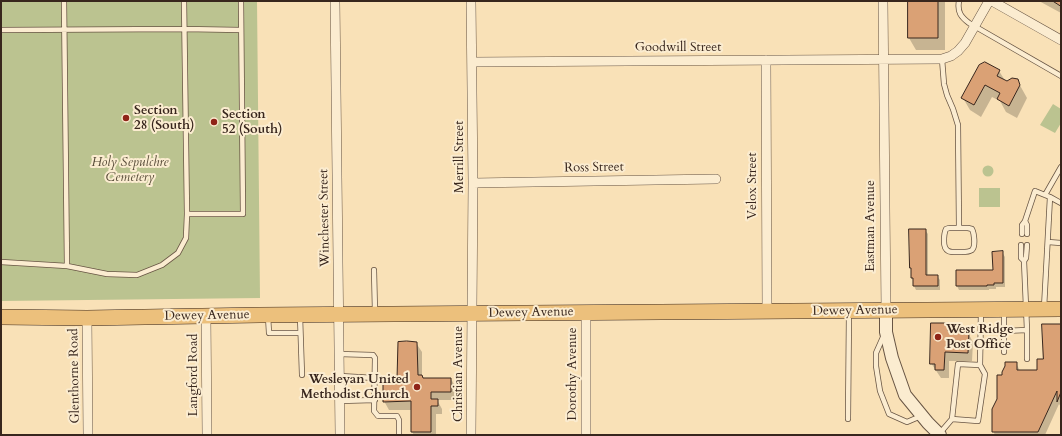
<!DOCTYPE html>
<html>
<head>
<meta charset="utf-8">
<style>
  body { margin:0 }
  #map { position:relative; width:1062px; height:436px; overflow:hidden; background:#f9e1b7; font-family:Cardo,serif }
  canvas { display:block }
  .frame { position:absolute; inset:0; border:2px solid #38261d; pointer-events:none }
</style>
</head>
<body>
<div id="map">
<canvas width="1062" height="436"></canvas>
<div class="frame"></div>
</div>
<script>
const g = document.querySelector('canvas').getContext('2d');
g.lineJoin = 'round';
function paint(path, color) { g.fillStyle = color; g.fill(path, 'evenodd'); }
function trace(path, color, width, dash) { g.strokeStyle = color; g.lineWidth = width; g.lineCap = dash ? 'butt' : 'round'; g.setLineDash(dash || []); g.stroke(path); }
function label(font, color, halo, rows, align = 'center') {
  g.font = font + ' Cardo,serif'; g.lineWidth = 4; g.setLineDash([]); g.textBaseline = 'middle'; g.strokeStyle = halo; g.fillStyle = color; for (const [text, x, y, turn = 0] of rows) {
    g.save(); g.translate(x, y); g.rotate((+turn || 0) * Math.PI / 180); g.textAlign = isNaN(turn) ? turn : align; if (halo) g.strokeText(text, 0, 0); g.fillText(text, 0, 0); g.restore();
  }
}
paint(new Path2D(`
  M1 1H257L260 298 1 301Z
  M1053 104 1061 109V123L1055 133 1040 125Z
  M982.5 171a5.5 5.5 0 1 1 11 0a5.5 5.5 0 1 1-11 0Z
  M979 188H1000V207H979Z`), '#bbc390');
paint(new Path2D(`
  M909 1H945V50H916L909 38Z
  M1039 1H1061V13Z
  M999 71 1006 82 1017 80 1027 98 1017 118 1006 112 1000 101 992 97 981 117 970 110 963 98Z
  M925 230 928 234V276H937L940 280V290H916L914 286V282L912 278V270L911 268Z
  M1002 252 1005 257V287H996V289H989V290H959L957 286V271H994Z
  M947 324 952 333H968L973 342 972 361H949V378H941L931 363Z
  M1061 325V407L1059 404 1045 435H995L993 431 998 399 1003 376 1016 363 1020 371 1038 370Z
  M416 343 422 352V376L424 379H451L456 388V400H437L442 409V414H436V435H414L412 432V410H389L384 401 398 380Z`), '#0003');
const building = new Path2D(`
  M908 1H938V38H908Z
  M1053 1H1061V6Z
  M985 62 1000 70 997 76 1007 81 1012 78 1018 79 1020 85 1009 106 997 99 1000 93 985 85 974 105 961 98 979 65Z
  M909 229H926V275H938V286H913V278H911V268H910Z
  M1003 251V283H994V285H987V286H956V270H993L992 252Z
  M931 323H948V331L969 332 968 353 945 352 944 370H935V364H930Z
  M1042 324H1061V392L1057 402V391L1038 432H992V409L997 399V375H1002V372L1005 366V362H1017V370H1037V359H1043Z
  M407 341 417 342 418 375H422L423 378H451V392H431V399H438V406H431V432H411V401L383 402V378L397 379 398 342Z`);
paint(building, '#daa175');
trace(building, '#38261d', 1);
const service = new Path2D(`
  M64 1 67 266
  M959 1C957 12 961 17 969 23L1061 76
  M1 30 184 29 241 30
  M942 59 944 84 947 95 953 109 958 125 959 228
  M1045 195 1061 167
  M1050 197 1061 203
  M187 214H243L241 1
  M1025 221 1035 191 1050 197 1044 308
  M949 228H968L972 229C974 233 976 246 972 250 969 252 965 252 962 252 952 252 944 254 944 241 944 237 944 233 946 229Z
  M1022 234V225L1025 221 1027 225V234
  M1048 242 1061 243
  M1021 245V258L1024 261 1026 258 1027 245
  M1 262 67 266 107 274 137 275 162 265 178 253 186 238 187 214 184 1
  M374 270 375 312
  M1004 312V352
  M268 316 269 333H300
  M300 316 302 375
  M1027 330V359
  M1004 331 1027 330 1024 261
  M884 335 876 353V366L880 391 889 414 907 422 921 416
  M339 354 373 355 375 358 374 411 378 416H397L399 420V435
  M340 376 375 378
  M340 401 375 400
  M848 419 849 312
  M952 419 978 421 985 374 980 365 981 312
  M940 433 952 419 958 364 980 365`);
const minor = new Path2D(`
  M335 1 340 435
  M471 1 473 183 471 435
  M883 1 886 310
  M992 1 1061 40
  M766 60 767 312
  M472 62 942 59 951 56 958 51 965 43 989 1
  M473 183 716 179
  M586 312V435
  M206 316 207 435
  M87 318 88 435`);
const tertiary = new Path2D(`
  M886 310V332L892 358 905 395 928 423 940 435`);
const primary = new Path2D(`
  M1 317 87 318 260 315 1061 309`);
trace(service, '#685544', 6);
trace(minor, '#685544', 10);
trace(tertiary, '#685544', 14);
trace(primary, '#38261d', 16);
trace(service, '#fbecd0', 4.5);
trace(minor, '#fbecd0', 9);
trace(tertiary, '#fbecd0', 12);
trace(primary, '#ecc07c', 15);
for (const [x, y, r, color] of [
  [126,118,4,"#8f2418"],
  [214,122,4,"#8f2418"],
  [938,337,4,"#8f2418"],
  [417,387,4,"#8f2418"]
]) { const dot = new Path2D(); dot.arc(x, y, r, 0, 2 * Math.PI); g.fillStyle = color; g.fill(dot); trace(dot, '#fbecd0', 1.5); }
label('13px', '#38261d', '#fbecd0', [
  ["Goodwill Street",678,48],
  ["Merrill Street",460,157,-90],
  ["Ross Street",594,168,-1],
  ["Velox Street",753,186,-90],
  ["Winchester Street",325,218,-91],
  ["Eastman Avenue",871,226,-90],
  ["Dewey Avenue",855,311,-1],
  ["Dewey Avenue",531,313,-1],
  ["Dewey Avenue",207,316,-1],
  ["Christian Avenue",459,374,-90],
  ["Dorothy Avenue",573,374,-90],
  ["Langford Road",194,375,-90],
  ["Glenthorne Road",75,376,-91]
]);
label('bold 13px', '#38261d', '#fbecd0', [
  ["Section",134,111],
  ["28 (South)",134,126],
  ["Section",222,115],
  ["52 (South)",222,130],
  ["West Ridge",946,330],
  ["Post Office",946,345],
  ["Wesleyan United",409,380,"right"],
  ["Methodist Church",409,395,"right"]
], 'left');
label('italic 13px', '#594d3a', '#fbecd0', [
  ["Holy Sepulchre",130,163],
  ["Cemetery",130,178]
]);
</script>
</body>
</html>
